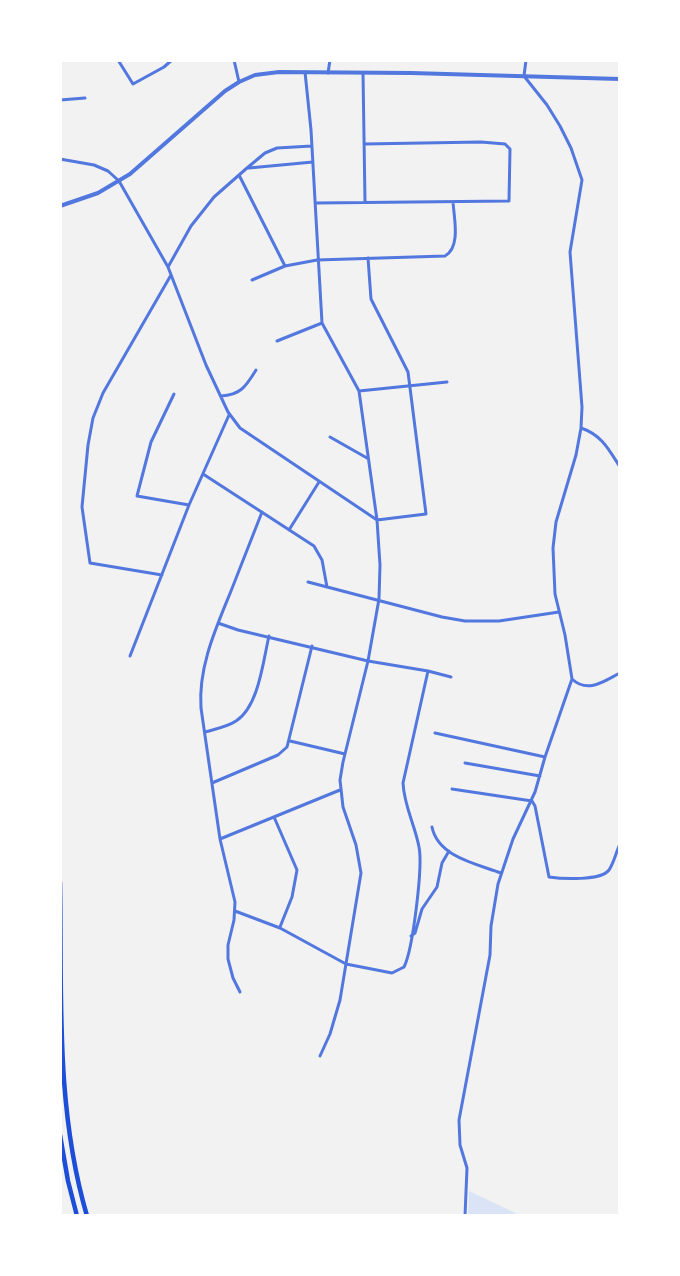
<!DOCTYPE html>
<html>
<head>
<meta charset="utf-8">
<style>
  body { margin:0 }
  #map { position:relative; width:680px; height:1276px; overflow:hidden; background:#f2f2f2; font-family:Merriweather,serif }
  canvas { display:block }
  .frame { position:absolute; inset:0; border:62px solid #fff; pointer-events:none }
</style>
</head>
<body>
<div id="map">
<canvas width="680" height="1276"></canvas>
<div class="frame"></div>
</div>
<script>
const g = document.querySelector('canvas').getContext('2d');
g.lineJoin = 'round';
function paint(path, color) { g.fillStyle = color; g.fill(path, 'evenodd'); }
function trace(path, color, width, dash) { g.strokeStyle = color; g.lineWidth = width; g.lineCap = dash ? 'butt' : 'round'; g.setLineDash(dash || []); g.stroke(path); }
paint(new Path2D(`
  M469 1191 522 1216H468Z`), '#dbe4f7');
trace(new Path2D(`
  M118 60 133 84 164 67 172 60
  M234 60 239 82
  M305 72 311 130 322 323 359 391 377 520 380 565 379 599 368 661 343 762 340 780 343 807 356 845 361 873 340 1000 330 1034 320 1056
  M328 73 330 60
  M363 73 365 202
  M60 100 85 98
  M60 159 94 165 108 171 119 181 168 267 206 365 228 412 240 428 377 520 426 514 408 372 371 299 368 258
  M249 168 313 162
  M239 175 285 266
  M316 203 509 201 510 149 505 144 481 142 364 144
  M168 267 191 226 214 197 247 168 265 153 277 148 312 146
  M252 280 285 266 317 260 445 256C461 247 454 218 453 202
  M277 341 322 323
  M359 391 447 382
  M174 394 151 442 137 496 189 505
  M221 396C241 395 246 386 256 370
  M581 428C602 435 609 450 620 467
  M330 437 367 458
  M203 474 314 546 322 560 327 587
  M289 530 319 482
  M162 575 90 563 82 507 88 445 93 418 103 393 171 275
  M308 582 442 617 465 621H499L559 612
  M218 623 238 630 368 661 428 671 451 677
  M130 656 189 505 229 415
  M572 679C588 694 604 681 620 673
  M205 732C215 729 227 727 236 721 259 706 263 661 269 636
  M435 733 545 757
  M290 741 345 754
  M465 763 540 776
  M212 783 278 755 287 747 312 646
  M452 789 532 801 535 806 549 877C562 879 601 881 609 870 614 863 616 852 620 844
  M274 817 297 870 292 897 280 927
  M432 827C438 857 477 864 501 873
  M220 839 340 790
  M235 911 280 928 346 964 392 973 404 967C413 949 423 866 419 847 415 825 404 806 403 783L428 671
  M411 936 415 933 422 909 437 887 442 863 449 851
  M240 992 233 978 228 959V945L234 920 235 902 220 839 201 708C198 667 216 628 231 591 241 565 252 538 262 512
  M465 1216 467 1168 460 1145 459 1120 490 955 491 926 498 884 513 839 535 792 545 757 572 679 565 635 555 594 553 548 556 522 576 455 581 428 582 407 570 252 582 180 571 148 560 126 547 105 524 76 526 60`), '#5277de', 3);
trace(new Path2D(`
  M60 206 98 193 130 174 225 91 239 82 255 75 279 72 411 73 620 79`), '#5277de', 4);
trace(new Path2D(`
  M60 882C62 994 55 1107 87 1216
  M60 1135 68 1181 77 1216`), '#1d4ed8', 4.5);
</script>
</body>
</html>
